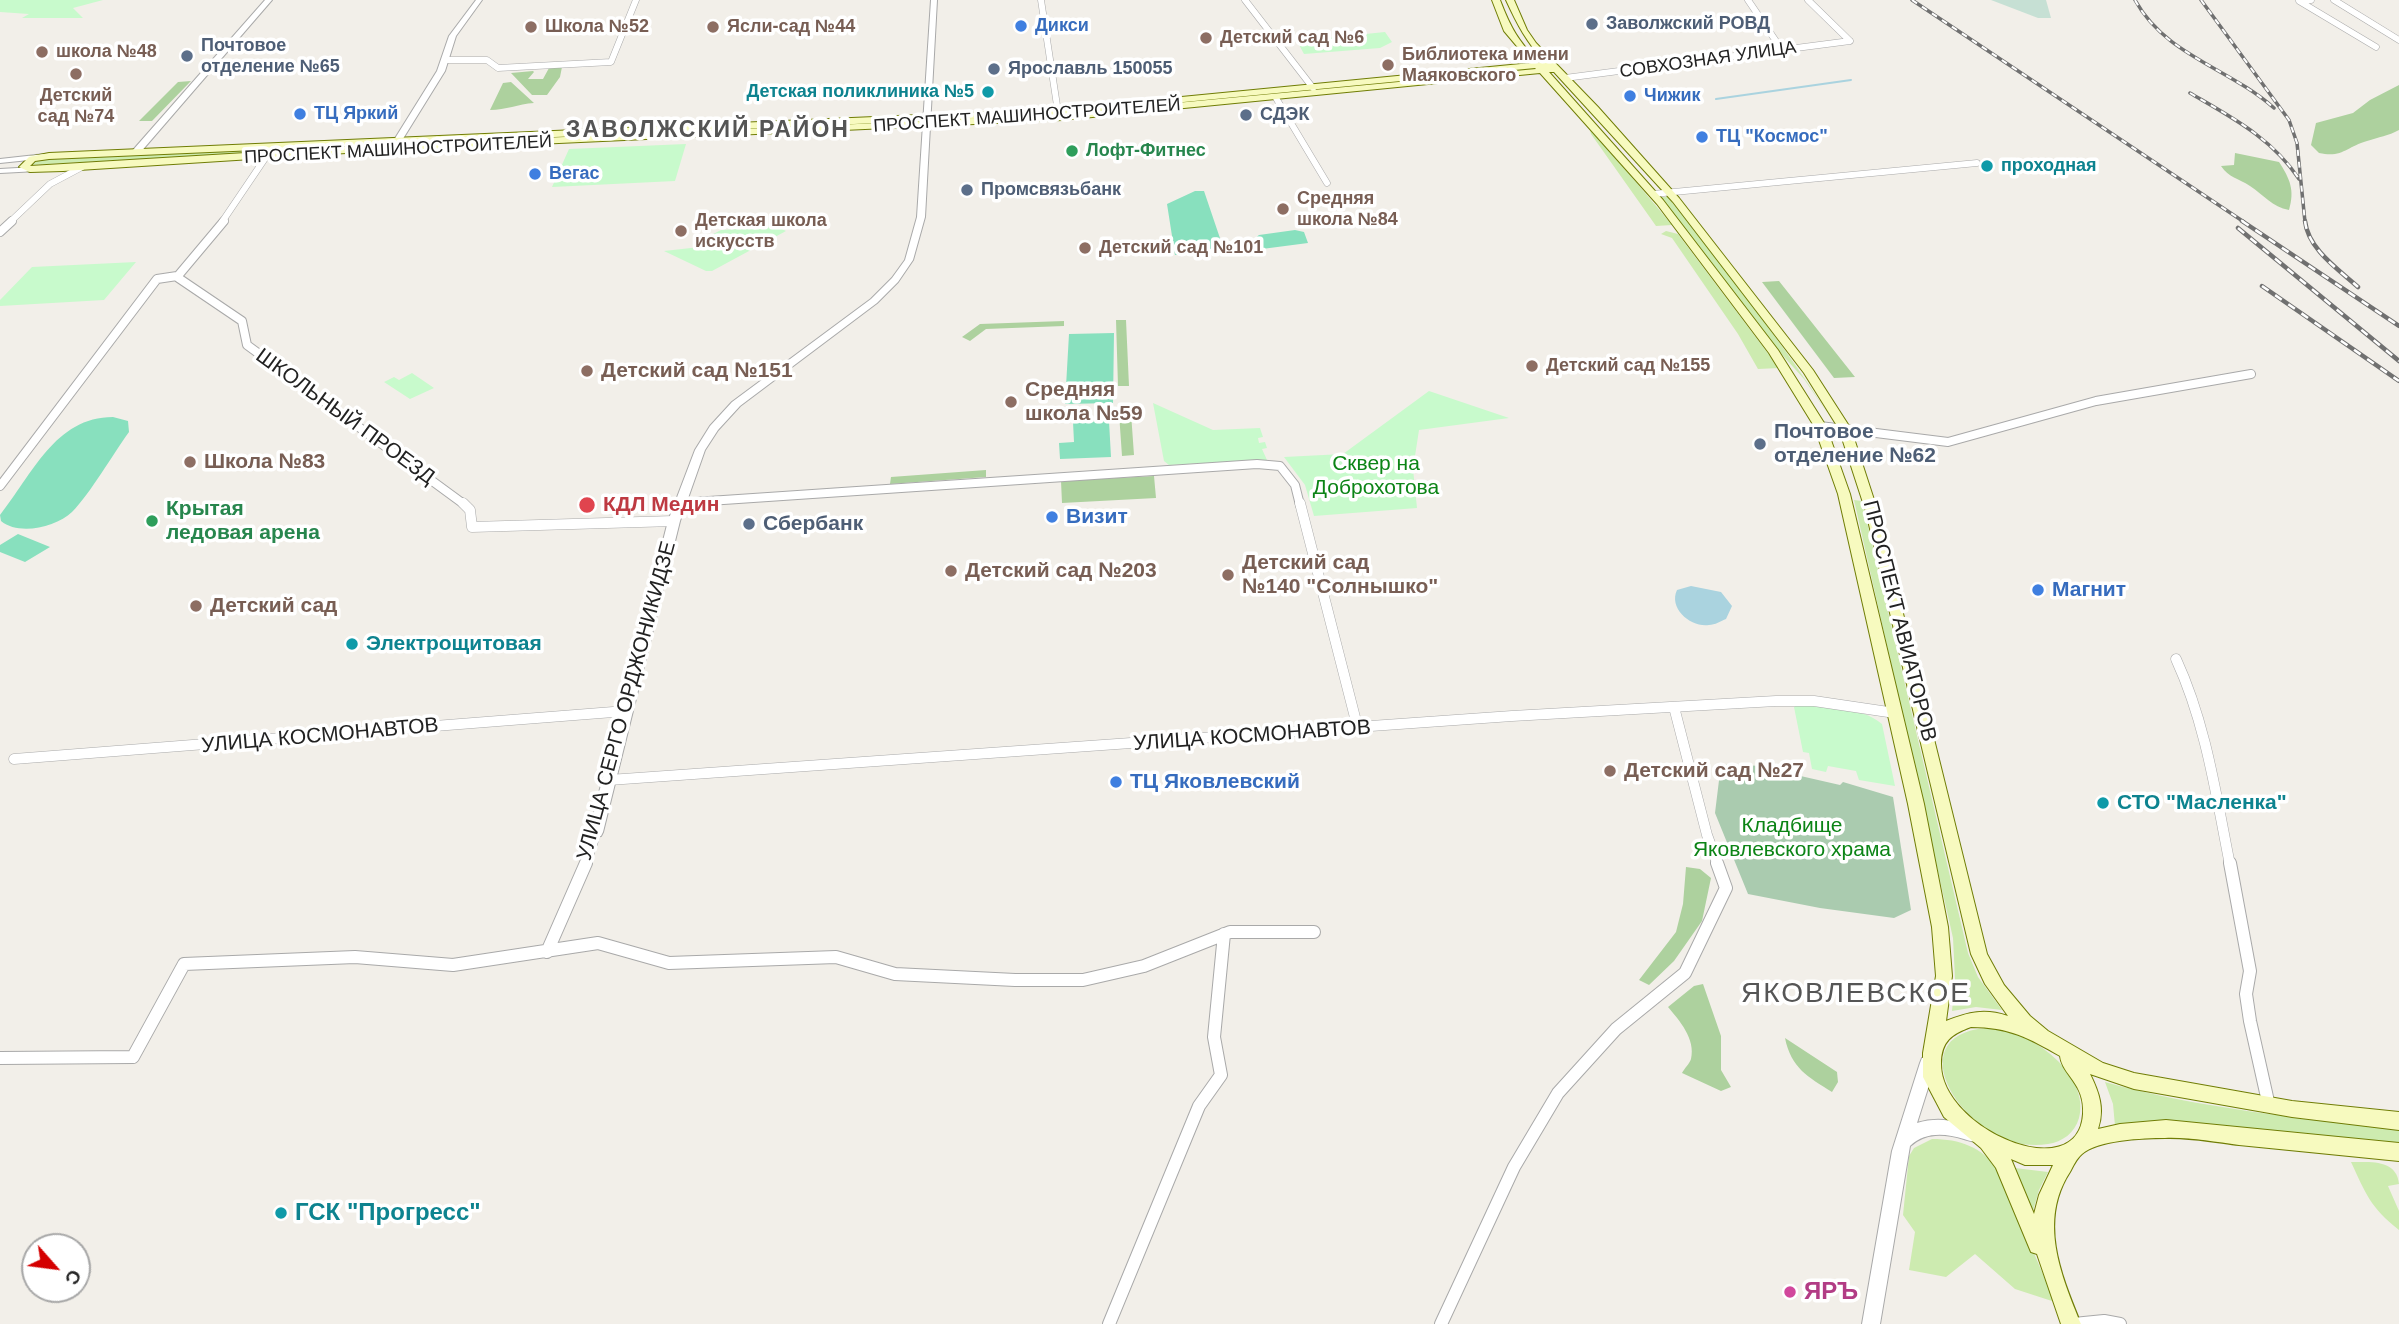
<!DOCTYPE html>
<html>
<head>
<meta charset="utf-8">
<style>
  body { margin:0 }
  #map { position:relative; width:2399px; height:1324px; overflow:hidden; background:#f2efe9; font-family:Helvetica,sans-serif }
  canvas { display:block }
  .north { position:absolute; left:21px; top:1233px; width:70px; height:70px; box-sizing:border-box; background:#fff; border:2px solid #a7a7a7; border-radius:50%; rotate:118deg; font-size:19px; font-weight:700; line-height:28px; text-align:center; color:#222 }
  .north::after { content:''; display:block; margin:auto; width:24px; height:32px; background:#d40000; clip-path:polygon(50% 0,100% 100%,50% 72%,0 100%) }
</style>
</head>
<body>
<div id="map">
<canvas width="2399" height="1324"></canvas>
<div class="north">С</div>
</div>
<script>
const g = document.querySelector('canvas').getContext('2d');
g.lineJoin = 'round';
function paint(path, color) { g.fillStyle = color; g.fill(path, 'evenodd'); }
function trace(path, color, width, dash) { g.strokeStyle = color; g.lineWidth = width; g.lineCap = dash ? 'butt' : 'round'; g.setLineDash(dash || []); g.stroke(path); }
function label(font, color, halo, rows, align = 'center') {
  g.font = font + ' Helvetica,sans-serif'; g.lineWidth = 7; g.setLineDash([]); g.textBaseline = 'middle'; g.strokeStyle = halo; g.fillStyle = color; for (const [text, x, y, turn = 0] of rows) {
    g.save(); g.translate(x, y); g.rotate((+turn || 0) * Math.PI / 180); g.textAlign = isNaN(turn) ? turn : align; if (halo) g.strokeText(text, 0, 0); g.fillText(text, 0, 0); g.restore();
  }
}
paint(new Path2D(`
  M1589 126 1672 225 1656 226 1591 134Z
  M382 144 381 146 30 165 41 159Z
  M1661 197H1668C1723 268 1780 338 1828 414L1804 379 1785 358Z
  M1666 231 1678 234 1779 368 1758 369 1738 334 1672 238 1661 234Z
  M1854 500 1862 501 1968 953 1978 977 2002 1010 1976 1007 1952 1011 1955 979 1953 938Z
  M1986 1028C2013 1030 2038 1041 2058 1061 2072 1075 2085 1097 2079 1118 2075 1133 2062 1142 2048 1144 1973 1158 1890 1036 1986 1028Z
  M2105 1082C2198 1108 2302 1119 2399 1128V1145L2115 1126 2113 1104Z
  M1932 1139C1960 1139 1982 1147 1998 1170L2055 1302 2015 1289 1975 1254 1946 1277 1909 1270 1915 1232 1903 1215 1909 1156 1914 1148Z
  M2351 1162C2370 1162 2397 1159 2399 1184L2388 1186 2399 1211V1230C2370 1207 2366 1194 2351 1162Z
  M2015 1168 2048 1172 2039 1190 2033 1211Z`), '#cdebb0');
paint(new Path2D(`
  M562 67 560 77 547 95H532L511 73 533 71 534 72 528 79H543L549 68Z
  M191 81 152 121H139L178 82Z
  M511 82 534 103C518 104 506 110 490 110L503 83Z
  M2399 85V130C2388 136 2379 137 2367 141 2346 147 2343 158 2319 153L2311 145 2316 123 2353 113 2370 100Z
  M2235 153 2279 162C2290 179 2295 190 2289 210 2272 207 2264 195 2250 186 2238 178 2229 178 2221 166L2234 165Z
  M1779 281 1855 377 1834 378 1762 282Z
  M1116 320H1126L1129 386H1118Z
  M1064 321V326L986 329 970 341 962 337 980 324Z
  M1119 413H1131L1134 455 1122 456Z
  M986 470V477L890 484 891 477Z
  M1154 476 1156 498 1062 503 1061 481Z
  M1686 867 1700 869 1711 878 1702 921 1674 961 1649 985 1639 980 1676 932 1683 904Z
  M1703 984 1721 1036V1070L1731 1087 1721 1091 1682 1073C1684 1069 1690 1063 1691 1059 1696 1039 1679 1020 1668 1007L1694 986Z
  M1785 1038 1837 1072 1838 1082 1832 1092C1808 1077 1791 1068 1785 1038Z`), '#add19e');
paint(new Path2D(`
  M1991 0H2046L2051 18H2038Z`), '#c6e0d4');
paint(new Path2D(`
  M1721 764 1782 767 1783 772 1840 785 1843 782 1893 797 1911 910 1894 918 1820 908 1748 894 1715 813Z`), '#aacbaf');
paint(new Path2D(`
  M0 0H103L73 8 83 18H22L29 14 0 12Z
  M1385 32 1392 42 1380 48 1304 54 1297 41Z
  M686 144 675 181 552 187 569 149Z
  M778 227 786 231 712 271H706L664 251 700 247V241L721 230Z
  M136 262 104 300 0 306V300L32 267Z
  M412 373 434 388 410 399 384 382 394 377 399 380Z
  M1429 391 1509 418 1419 430 1413 469 1417 508 1314 516 1305 485 1284 457 1343 454Z
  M1153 403 1213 430 1260 428 1263 437 1258 438 1259 443 1265 442 1267 448 1262 449 1267 460 1169 465 1164 461Z
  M1798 704C1824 705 1860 706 1882 724L1895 786 1859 780 1856 771 1828 766 1826 772 1812 769 1809 753 1803 752 1794 707Z`), '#c8facc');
paint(new Path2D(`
  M1195 191H1204L1225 253 1175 255 1167 204Z
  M1295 230 1304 232 1308 243 1262 249 1254 239 1259 235Z
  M1114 333 1113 403 1065 404 1069 334Z
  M113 417 128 421 129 432C113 454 90 494 72 512 56 527 19 536 1 521L0 515C32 475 55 417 113 417Z
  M1109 421 1111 457 1060 459 1059 443 1074 442 1073 422Z
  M18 534 50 547 25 562 0 552V545Z`), '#88e0be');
paint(new Path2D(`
  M1691 586 1721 592 1732 606 1726 619C1721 621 1715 625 1709 625 1692 628 1668 609 1677 590Z`), '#aad3df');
trace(new Path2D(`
  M1716 99 1851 80`), '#aad3df', 2);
const minorFar3 = new Path2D(`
  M1041 0 1058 112
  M1245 0 1313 88
  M1748 0 1782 50
  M1808 0 1850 41
  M2311 0 2299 1 2376 47
  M2334 0 2399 40
  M446 60H487L498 68 611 62 636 0
  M1565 78 1850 41
  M1276 98 1327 183
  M1653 194 1977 163
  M10 222 50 184 82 167
  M222 222 266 157`);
const minorFar2 = new Path2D(`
  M224 221 177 277 242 321 247 345 465 505
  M0 232 12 221
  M1820 426 1948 442 2096 401 2251 374
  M0 486 157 279 177 276
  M679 503 1257 464 1280 466 1295 485 1300 505`);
const minorFar1 = new Path2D(`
  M463 503 470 510 472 527 674 521
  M1300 503 1358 729
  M2176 659C2206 724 2216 795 2230 865
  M1674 707 1707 835 1718 865
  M14 759 626 711
  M609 780 1512 716 1776 701H1814L1895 713
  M585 865 596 832`);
const minor = new Path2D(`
  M2230 863 2250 971 2246 994 2250 1021 2269 1106
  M547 952 586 863
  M0 1058 133 1057 184 964 355 957 453 965 598 943 669 963 836 957 895 974 1015 980H1083L1144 966 1230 932H1314
  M1109 1324 1199 1106 1221 1075 1214 1037 1224 934
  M1441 1324 1514 1167 1558 1093 1616 1029 1685 973 1726 888 1717 863
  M2074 1324 2104 1321 2120 1324`);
const tertiary = new Path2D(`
  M265 0H272L139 154H133V150Z
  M476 0H482L456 36 445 71 396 150H390L389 148 437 71 449 36Z
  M931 0H937L925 217 913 260 898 282 877 303 740 406 718 430 705 450 680 521 603 832 601 836 596 837 591 836 589 832 668 521 695 450 710 426 732 402 871 299 892 278 905 260 917 217Z
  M45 154 49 156 48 158 0 163V159Z
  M35 167H38V171L0 173V169Z
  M1928 1056 1934 1058 1936 1063 1917 1123C1939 1116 1959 1121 1981 1130L1983 1135 1981 1140C1973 1143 1971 1141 1964 1139 1944 1133 1925 1132 1910 1146L1880 1324H1862L1892 1151 1920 1063 1922 1058Z`);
const secondary = new Path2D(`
  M1492 0H1500C1511 29 1518 40 1539 63L1545 62C1527 43 1517 24 1506 0H1514L1527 30 1536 43 1598 107 1679 198 1813 370 1851 429 1878 512 1987 954 2004 985 2030 1016 2048 1031 2103 1063 2134 1073 2292 1101 2399 1112V1130L2292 1117 2134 1089 2090 1074C2099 1092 2105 1109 2098 1129L2120 1124 2166 1120 2399 1143V1161C2346 1156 2293 1150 2239 1145 2215 1142 2189 1137 2165 1138 2143 1138 2098 1140 2082 1154 2077 1158 2073 1166 2070 1172 2038 1221 2061 1275 2081 1324H2061L2037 1254 2031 1252 1996 1168 1981 1148 1944 1117 1923 1077V1053L1936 976 1932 927 1908 804 1838 494 1814 426 1769 353 1657 204 1540 73 1062 120 362 152 63 171 30 172 19 167 29 157 49 153 1058 109 1531 63 1504 31ZM1535 68 1536 69 1060 114ZM1549 72H1554L1673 202 1804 373 1839 429 1866 512 1971 954 1985 984 2008 1016C1985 1008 1968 1012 1946 1021L1952 976 1948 927 1924 804 1850 494 1826 426 1778 350 1663 200ZM1015 117 362 146 30 166 35 161 49 159ZM1971 1027C2009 1027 2029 1038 2060 1056 2062 1075 2085 1083 2083 1114 2078 1188 1941 1129 1941 1064 1941 1041 1952 1034 1971 1027ZM2011 1159 2025 1165H2053L2039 1195 2034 1214Z`);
trace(minorFar3, '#a9a9a9', 7);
trace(minorFar2, '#a9a9a9', 10);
trace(minorFar1, '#a9a9a9', 11);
trace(minor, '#a9a9a9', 14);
trace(tertiary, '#a9a9a9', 2);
trace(secondary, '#707d05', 2);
trace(minorFar3, '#fff', 6);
trace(minorFar2, '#fff', 8);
trace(minorFar1, '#fff', 10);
trace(minor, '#fff', 12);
paint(tertiary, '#fff');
paint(secondary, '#f7fabf');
const railFar1 = new Path2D(`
  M1912 0 2244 222
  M2135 0C2165 55 2229 68 2274 108
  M2201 0 2289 120 2297 143 2305 222
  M2190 93C2231 117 2272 138 2299 179`);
const rail = new Path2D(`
  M2242 221 2399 326
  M2305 221C2308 249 2338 269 2358 287
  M2238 228 2399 361
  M2262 286 2399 381`);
trace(railFar1, '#707070', 3.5);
trace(rail, '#707070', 4.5);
trace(railFar1, '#fff', 2, [6]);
trace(rail, '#fff', 2.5, [8]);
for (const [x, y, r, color] of [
  [1592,24,7,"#5c6f8a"],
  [1021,26,7,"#3f7fe0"],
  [531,27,7,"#8d6e63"],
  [713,27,7,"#8d6e63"],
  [1206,38,7,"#8d6e63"],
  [42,52,7,"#8d6e63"],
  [187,56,7,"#5c6f8a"],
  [1388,65,7,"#8d6e63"],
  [994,69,7,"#5c6f8a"],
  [76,74,7,"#8d6e63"],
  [988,92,7,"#0f9aa8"],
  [1630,96,7,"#3f7fe0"],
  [300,114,7,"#3f7fe0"],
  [1246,115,7,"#5c6f8a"],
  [1702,137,7,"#3f7fe0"],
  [1072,151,7,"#2e9e5b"],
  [1987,166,7,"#0f9aa8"],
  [535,174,7,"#3f7fe0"],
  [967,190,7,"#5c6f8a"],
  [1283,209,7,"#8d6e63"],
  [681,231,7,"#8d6e63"],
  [1085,248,7,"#8d6e63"],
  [1532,366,7,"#8d6e63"],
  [587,371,7,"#8d6e63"],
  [1011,402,7,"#8d6e63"],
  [1760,444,7,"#5c6f8a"],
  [190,462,7,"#8d6e63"],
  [587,505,9,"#e0444e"],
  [1052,517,7,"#3f7fe0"],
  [152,521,7,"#2e9e5b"],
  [749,524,7,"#5c6f8a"],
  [951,571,7,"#8d6e63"],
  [1228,575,7,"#8d6e63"],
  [2038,590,7,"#3f7fe0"],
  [196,606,7,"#8d6e63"],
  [352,644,7,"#0f9aa8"],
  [1610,771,7,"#8d6e63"],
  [1116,782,7,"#3f7fe0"],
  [2103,803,7,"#0f9aa8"],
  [281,1213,7,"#0f9aa8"],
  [1790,1292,7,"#d1479c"]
]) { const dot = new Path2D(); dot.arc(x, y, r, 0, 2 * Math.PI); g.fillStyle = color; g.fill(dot); trace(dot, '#fff', 2.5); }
label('bold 18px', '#4e5e75', '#fff', [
  ["Заволжский РОВД",1606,24],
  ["Почтовое",201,46],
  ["отделение №65",201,67],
  ["Ярославль 150055",1008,69],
  ["СДЭК",1260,115],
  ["Промсвязьбанк",981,190]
], 'left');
label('bold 18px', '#366cbe', '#fff', [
  ["Дикси",1035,26],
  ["Чижик",1644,96],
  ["ТЦ Яркий",314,114],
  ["ТЦ \"Космос\"",1716,137],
  ["Вегас",549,174]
], 'left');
label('bold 18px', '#785e54', '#fff', [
  ["Школа №52",545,27],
  ["Ясли-сад №44",727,27],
  ["Детский сад №6",1220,38],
  ["школа №48",56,52],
  ["Библиотека имени",1402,55],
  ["Маяковского",1402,76],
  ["Детский",76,96,"center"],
  ["сад №74",76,117,"center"],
  ["Средняя",1297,199],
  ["школа №84",1297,220],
  ["Детская школа",695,221],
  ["искусств",695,242],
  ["Детский сад №101",1099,248],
  ["Детский сад №155",1546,366]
], 'left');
label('18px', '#222', '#fff', [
  ["СОВХОЗНАЯ УЛИЦА",1708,60,-8],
  ["ПРОСПЕКТ МАШИНОСТРОИТЕЛЕЙ",1027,116,-4],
  ["ПРОСПЕКТ МАШИНОСТРОИТЕЛЕЙ",398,150,-3]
]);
label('bold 18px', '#0d838f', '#fff', [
  ["Детская поликлиника №5",974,92],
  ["проходная",2001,166,"left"]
], 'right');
label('bold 18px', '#27864d', '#fff', [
  ["Лофт-Фитнес",1086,151]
], 'left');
label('bold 21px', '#785e54', '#fff', [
  ["Детский сад №151",601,371],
  ["Средняя",1025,390],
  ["школа №59",1025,414],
  ["Школа №83",204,462],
  ["Детский сад",1242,563],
  ["№140 \"Солнышко\"",1242,587],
  ["Детский сад №203",965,571],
  ["Детский сад",210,606],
  ["Детский сад №27",1624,771]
], 'left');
label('21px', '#222', '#fff', [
  ["ШКОЛЬНЫЙ ПРОЕЗД",345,417,36],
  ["ПРОСПЕКТ АВИАТОРОВ",1899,621,76],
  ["УЛИЦА СЕРГО ОРДЖОНИКИДЗЕ",627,701,-75],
  ["УЛИЦА КОСМОНАВТОВ",320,736,-5],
  ["УЛИЦА КОСМОНАВТОВ",1252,736,-4]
]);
label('bold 21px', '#4e5e75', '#fff', [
  ["Почтовое",1774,432],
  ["отделение №62",1774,456],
  ["Сбербанк",763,524]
], 'left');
label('21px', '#0c8416', '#fff', [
  ["Сквер на",1376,464],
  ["Доброхотова",1376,488],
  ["Кладбище",1792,826],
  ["Яковлевского храма",1792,850]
]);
label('bold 21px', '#be3a42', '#fff', [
  ["КДЛ Медин",603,505]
], 'left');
label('bold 21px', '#27864d', '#fff', [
  ["Крытая",166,509],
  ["ледовая арена",166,533]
], 'left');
label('bold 21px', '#366cbe', '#fff', [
  ["Визит",1066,517],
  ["Магнит",2052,590],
  ["ТЦ Яковлевский",1130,782]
], 'left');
label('bold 21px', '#0d838f', '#fff', [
  ["Электрощитовая",366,644],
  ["СТО \"Масленка\"",2117,803]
], 'left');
g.letterSpacing = '2px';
label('bold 23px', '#555', '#fff', [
  ["ЗАВОЛЖСКИЙ РАЙОН",708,131]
]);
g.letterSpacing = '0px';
label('bold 24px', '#0d838f', '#fff', [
  ["ГСК \"Прогресс\"",295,1213]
], 'left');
label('bold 24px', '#b23c85', '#fff', [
  ["ЯРЪ",1804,1292]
], 'left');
g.letterSpacing = '2px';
label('28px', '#555', '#fff', [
  ["ЯКОВЛЕВСКОЕ",1856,994]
]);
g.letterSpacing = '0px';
</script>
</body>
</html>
